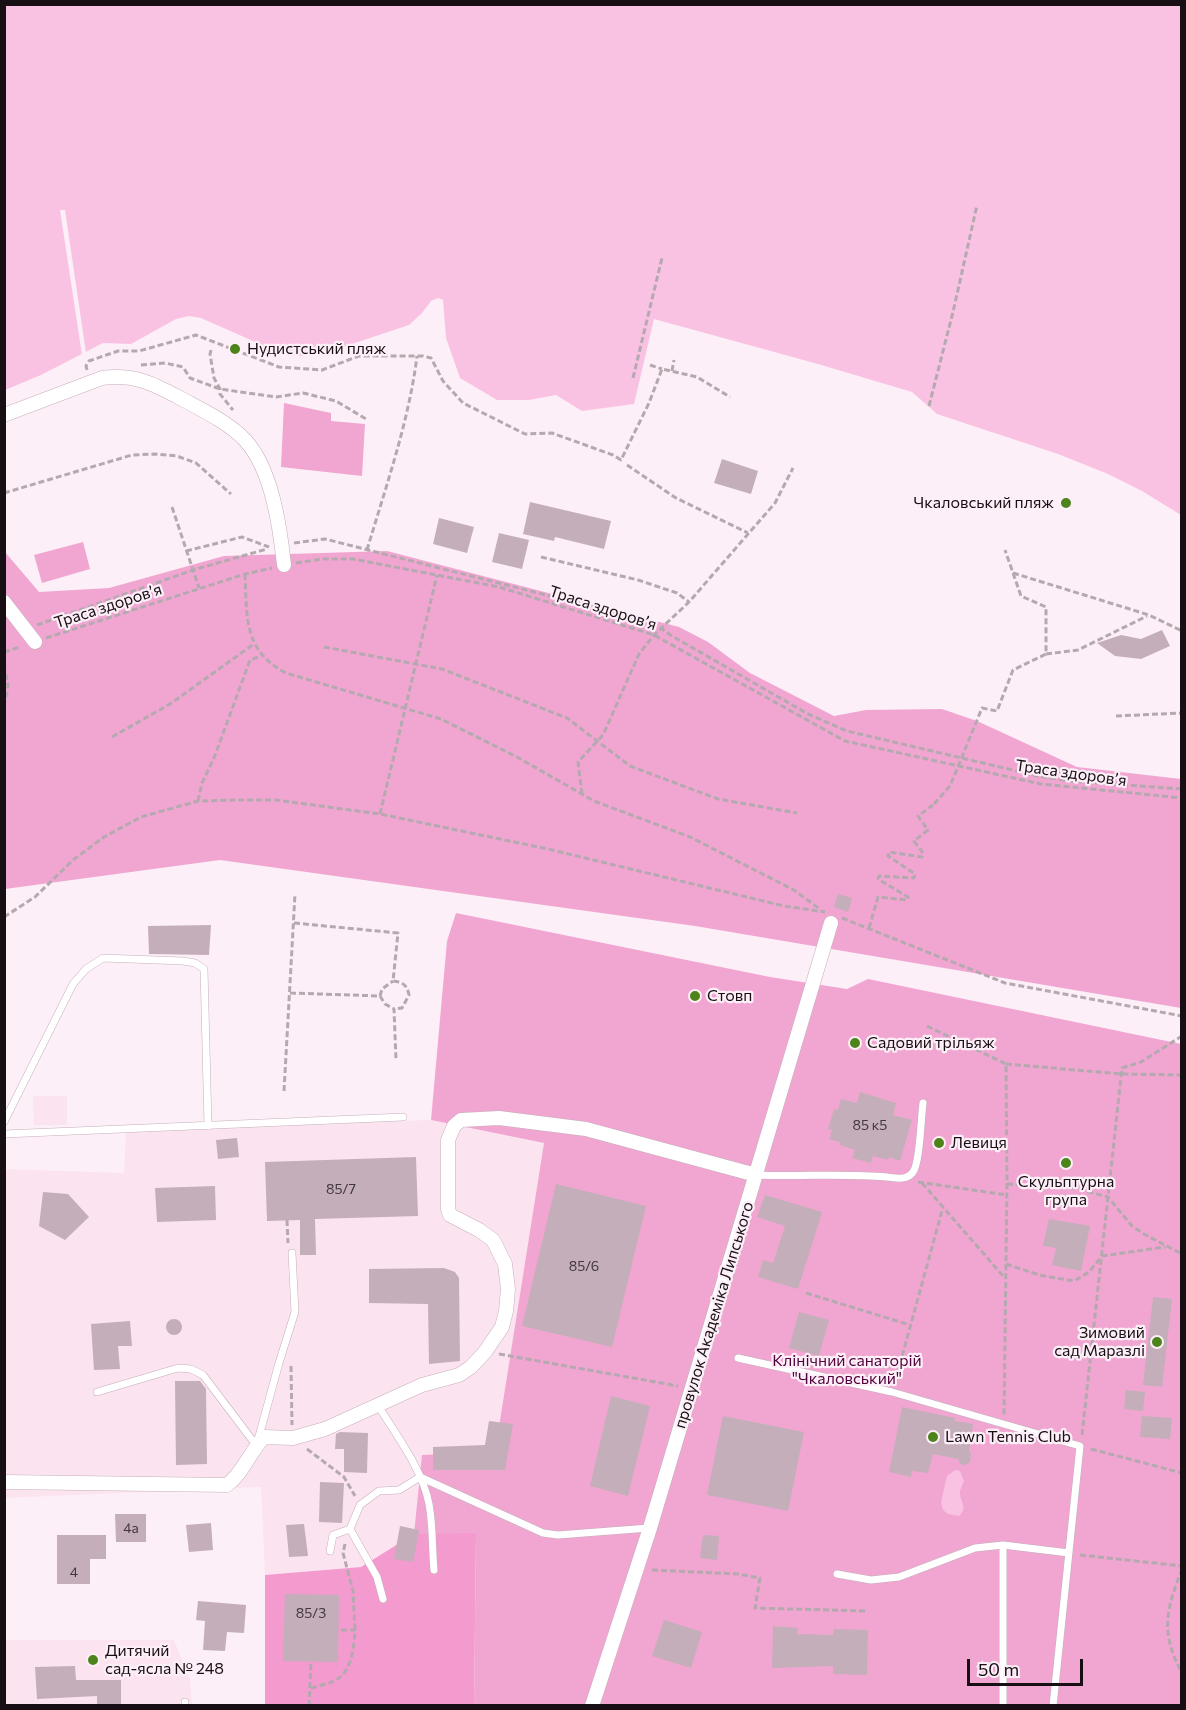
<!DOCTYPE html>
<html>
<head>
<meta charset="utf-8">
<style>
  body { margin:0 }
  #map { position:relative; width:1186px; height:1710px; overflow:hidden; background:#fdeff7; font-family:Commissioner,sans-serif }
  canvas { display:block }
  .frame { position:absolute; inset:0; border:6px solid #170f14; pointer-events:none }
  .scale { position:absolute; left:967px; top:1659px; width:116px; height:27px; box-sizing:border-box; border:3px solid #170f14; border-top:0; padding-left:8px; font-size:18px; line-height:21px; white-space:nowrap; color:#170f14; -webkit-text-stroke:4px #fdeff7; paint-order:stroke }
</style>
</head>
<body>
<div id="map">
<canvas width="1186" height="1710"></canvas>
<div class="frame"></div>
<div class="scale">50 m</div>
</div>
<script>
const g = document.querySelector('canvas').getContext('2d');
g.lineJoin = 'round';
function paint(path, color) { g.fillStyle = color; g.fill(path, 'evenodd'); }
function trace(path, color, width, dash) { g.strokeStyle = color; g.lineWidth = width; g.lineCap = dash ? 'butt' : 'round'; g.setLineDash(dash || []); g.stroke(path); }
function label(font, color, halo, rows, align = 'center') {
  g.font = font + ' Commissioner,sans-serif'; g.lineWidth = 4.5; g.setLineDash([]); g.textBaseline = 'middle'; g.strokeStyle = halo; g.fillStyle = color; for (const [text, x, y, turn = 0] of rows) {
    g.save(); g.translate(x, y); g.rotate((+turn || 0) * Math.PI / 180); g.textAlign = isNaN(turn) ? turn : align; if (halo) g.strokeText(text, 0, 0); g.fillText(text, 0, 0); g.restore();
  }
}
paint(new Path2D(`
  M33 1096H67V1125H34Z
  M431 1120 544 1143 495 1453 414 1534 361 1567 265 1575 261 1487 5 1498 4 1169 124 1173 126 1129Z
  M5 1640H174L190 1679 192 1705 5 1706Z`), '#fce3f0');
paint(new Path2D(`
  M284 403 331 413V421L365 424 362 476 281 467Z
  M83 542 90 569 42 583 34 555Z
  M387 551 679 627 708 642 750 673 834 716 866 710 942 709 977 721 1077 767 1181 779V1008L695 926 220 860 5 889V552L39 592 109 588 224 556Z
  M456 913 770 977 847 989 868 979 1181 1044V1705H474L476 1534H414L422 1455 495 1452 544 1143 431 1120 447 941Z`), '#f1a6d2');
paint(new Path2D(`
  M476 1533 474 1705 265 1706V1575L361 1567 414 1534Z`), '#f39ace');
paint(new Path2D(`
  M5 5H1181V515L1142 491 1108 474 1058 454 937 414 912 392 818 364 654 319 634 404 582 411 556 395 529 400H497L460 378 446 338 443 300 438 298 431 301 422 313 409 325 319 355 299 356 280 353 201 318 189 316 176 319 131 344 103 343 41 375 5 390Z
  M955 1470 960 1471 964 1481C963 1484 961 1487 960 1491 959 1502 969 1506 959 1516L948 1514 943 1510 941 1502 947 1476Z`), '#fac2e2');
paint(new Path2D(`
  M60 210H65L86 353 82 355Z`), '#fdeff7');
paint(new Path2D(`
  M722 459 758 471 751 494 714 483Z
  M530 502 611 521 604 549 555 537 554 541 523 534Z
  M439 518 474 527 467 553 433 544Z
  M499 533 529 540 522 569 492 562Z
  M1162 630 1170 646 1141 659 1115 656 1097 643 1121 635 1141 639Z
  M838 894 852 898 848 912 834 907Z
  M211 925 209 955 149 954 148 926Z
  M860 1092 896 1103 893 1115 912 1120 900 1161 889 1157 888 1160 873 1156 871 1163 852 1158 855 1150 840 1145V1142L829 1139 832 1130 828 1129 834 1109 838 1110 841 1099 857 1103Z
  M237 1138 239 1157 218 1159 216 1140Z
  M416 1157 418 1216 315 1219 316 1255H300V1220L267 1221 265 1162Z
  M556 1184 646 1206 612 1347 522 1326Z
  M215 1186 216 1220 157 1222 155 1188Z
  M43 1192 68 1194 89 1217 65 1240 39 1226Z
  M765 1195 822 1212 798 1289 758 1277 763 1260 773 1263 785 1226 757 1217Z
  M1049 1219 1090 1226 1081 1271 1052 1265 1056 1248 1043 1246Z
  M444 1268 455 1272 459 1278 460 1361 429 1364 428 1304 369 1303V1269Z
  M1153 1297 1172 1299 1162 1387 1143 1385Z
  M799 1312 829 1320 819 1356 789 1348Z
  M166 1327a8 8 0 1 1 16 0a8 8 0 1 1-16 0Z
  M130 1321 132 1346H118L120 1369 94 1370 91 1324Z
  M175 1381H200L206 1389 207 1464 176 1465Z
  M1126 1390 1145 1392 1143 1411 1124 1409Z
  M611 1396 650 1406 628 1496 590 1486Z
  M902 1407 955 1418V1421L973 1424 969 1451 971 1455 970 1462 965 1465 960 1464 958 1459 933 1454 928 1473 912 1471 911 1477 889 1472Z
  M723 1416 804 1432 788 1511 707 1495Z
  M1142 1416 1172 1418 1170 1439 1140 1437Z
  M489 1421 513 1424 505 1470H433V1447L485 1445Z
  M340 1432 368 1433 367 1473 344 1472V1449H335L336 1434Z
  M320 1482 344 1483 342 1523 319 1522Z
  M115 1514H146V1542H116Z
  M211 1523 213 1550 189 1552 186 1525Z
  M304 1524 308 1556 289 1557 286 1525Z
  M400 1526 419 1530 413 1562 394 1559Z
  M57 1535H106V1559H90V1584H57Z
  M703 1535 719 1536 717 1560 700 1558Z
  M285 1594 339 1595 338 1662 283 1661Z
  M198 1601 246 1605 244 1633 227 1632 225 1651 203 1650 205 1621 196 1620Z
  M664 1620 702 1632 691 1668 652 1656Z
  M773 1626 798 1628 797 1634 833 1635 834 1629 868 1630 867 1675 833 1674V1666L772 1668Z
  M75 1666 76 1680H121V1706H97V1696L37 1699 35 1667Z`), '#c4aeba');
const lane = new Path2D(`
  M4 1122 73 984 86 969 103 958 183 961 195 963 204 969 208 1126
  M4 1134 403 1117
  M756 1175C800 1177 843 1173 887 1177 895 1178 907 1181 913 1172 920 1163 921 1117 923 1103
  M738 1358 892 1392 1080 1446 1053 1706
  M97 1392 178 1368 191 1369 203 1375 256 1445
  M377 1404C395 1433 423 1470 429 1504 433 1525 432 1549 434 1570
  M258 1440 279 1363 295 1312 292 1253
  M350 1529 377 1577 383 1599
  M330 1551 333 1535 350 1529 360 1505 379 1491 399 1490 420 1477 543 1533 558 1535 649 1528
  M837 1574 871 1580 899 1577 975 1548 1003 1545 1069 1553
  M185 1702V1706
  M1003 1706V1545`);
const street = new Path2D(`
  M4 415 102 378C134 374 152 383 180 398 202 410 228 422 245 440 272 469 280 527 284 565
  M4 602 35 642
  M4 1482 227 1485C242 1474 250 1452 264 1437L293 1438 325 1429 422 1385 459 1375 471 1367 485 1352 502 1327 506 1311 508 1289 505 1264 493 1240 479 1230 450 1215 448 1209V1140L454 1126 461 1120 499 1118 586 1129 756 1175
  M592 1706 650 1528 831 923`);
trace(lane, '#c5afba', 8);
trace(street, '#c5afba', 15);
trace(new Path2D(`
  M211 350 210 354 214 378 220 389V394L233 410
  M141 365 165 363 183 367 190 378 220 389 276 397 303 393 336 401 366 419
  M650 365 662 369
  M87 370 86 366 89 361 118 351H139L196 335 279 367 322 370 359 356H423L431 358 443 381 463 403 525 434 552 433 613 455 621 460 649 403 662 369 697 377 730 397
  M672 371 674 360
  M633 378 662 258
  M929 406 953 312 977 205
  M627 465 676 498 748 533
  M4 493 132 455 155 454 177 456 196 463 231 494
  M172 507 199 588
  M294 543 325 539 652 622 672 636 808 714 847 731 1038 776 1070 781 1182 789
  M367 550C386 486 409 421 417 356
  M186 551 242 537 269 547
  M541 557 638 580 677 593 689 602
  M296 563 322 559H353L499 587 654 635 845 741 1041 784 1182 798
  M1013 573 1149 615 1182 631
  M245 574C247 616 243 651 286 673L441 719 517 757 594 801 690 837 794 890 821 910
  M37 625 193 570 267 549
  M46 638 245 574 272 568
  M324 647 442 669 567 718 630 766 718 799 797 813
  M4 652 20 647
  M1046 654 1078 650 1147 616
  M4 665 8 686 4 706
  M1116 716 1182 713
  M112 737 170 704 254 644
  M582 794 578 762 603 735 639 654 654 635 689 602 775 503 793 468
  M198 801 202 783 214 758 250 660 261 656
  M934 804 950 786 982 708 997 711 1013 670 1046 654V607L1021 596 1005 550
  M380 814 437 575
  M4 917 35 897 73 860 104 837 141 817 198 801 236 800H276L380 814 548 849 784 906 825 912
  M842 918 1005 983 1182 1016
  M294 923 398 933 393 981C403 982 407 985 409 995L402 1008 394 1009
  M869 928 878 897 907 900 908 897 878 879 879 876 914 878 915 874 888 856 889 852 922 857 923 853 914 841 928 830 918 816 933 805
  M290 993 380 996 385 1004 394 1009 396 1060
  M380 996 382 989 393 981
  M927 1026 1006 1064 1007 1184 1004 1415
  M1006 1064 1122 1074 1182 1075
  M284 1091 295 894
  M918 1182 1007 1195
  M922 1183 1004 1277
  M1007 1184 1074 1188 1108 1197 1132 1226 1144 1234 1182 1254
  M287 1220 288 1243
  M1006 1264 1039 1275 1074 1281 1089 1272 1102 1256 1165 1247
  M806 1293 910 1325
  M499 1354 678 1386
  M291 1366 292 1425
  M895 1382 943 1207
  M1082 1435 1122 1068 1141 1062 1182 1036
  M307 1449 344 1477 355 1496
  M1091 1449 1182 1473
  M345 1544 343 1553 353 1591 355 1630
  M1080 1555 1182 1566
  M1182 1569C1166 1610 1160 1633 1182 1673
  M652 1570 738 1574 760 1578 755 1608 865 1611
  M311 1688C318 1686 327 1684 334 1681 352 1673 354 1647 355 1630H338
  M309 1706 311 1661`), '#b5a9b0', 3, [6, 3]);
trace(lane, '#fff', 7);
trace(street, '#fff', 14);
for (const [x, y, r, color] of [
  [235,349,6,"#4c831b"],
  [1066,503,6,"#4c831b"],
  [695,996,6,"#4c831b"],
  [855,1043,6,"#4c831b"],
  [939,1143,6,"#4c831b"],
  [1066,1163,6,"#4c831b"],
  [1157,1342,6,"#4c831b"],
  [933,1437,6,"#4c831b"],
  [93,1660,6,"#4c831b"]
]) { const dot = new Path2D(); dot.arc(x, y, r, 0, 2 * Math.PI); g.fillStyle = color; g.fill(dot); trace(dot, '#fdeff7', 2); }
label('14px', '#42373e', null, [
  ["85 к5",870,1125],
  ["85/7",341,1189],
  ["85/6",584,1266],
  ["4а",131,1528],
  ["4",74,1572],
  ["85/3",311,1613]
]);
label('16px', '#170f14', '#fdeff7', [
  ["Нудистський пляж",247,349],
  ["Чкаловський пляж",1054,503,"right"],
  ["Стовп",707,996],
  ["Садовий трільяж",867,1043],
  ["Левиця",951,1143],
  ["Скульптурна",1066,1182,"center"],
  ["група",1066,1200,"center"],
  ["Зимовий",1145,1333,"right"],
  ["сад Маразлі",1145,1351,"right"],
  ["Lawn Tennis Club",945,1437],
  ["Дитячий",105,1651],
  ["сад-ясла № 248",105,1669]
], 'left');
label('16px', '#170f14', '#fdeff7', [
  ["Траса здоров’я",108,606,-18],
  ["Траса здоров’я",603,608,18],
  ["Траса здоров’я",1071,773,8],
  ["провулок Академіка Липського",714,1315,-73]
]);
label('16px', '#53033c', '#fdeff7', [
  ["Клінічний санаторій",847,1361],
  ["\"Чкаловський\"",847,1379]
]);
</script>
</body>
</html>
